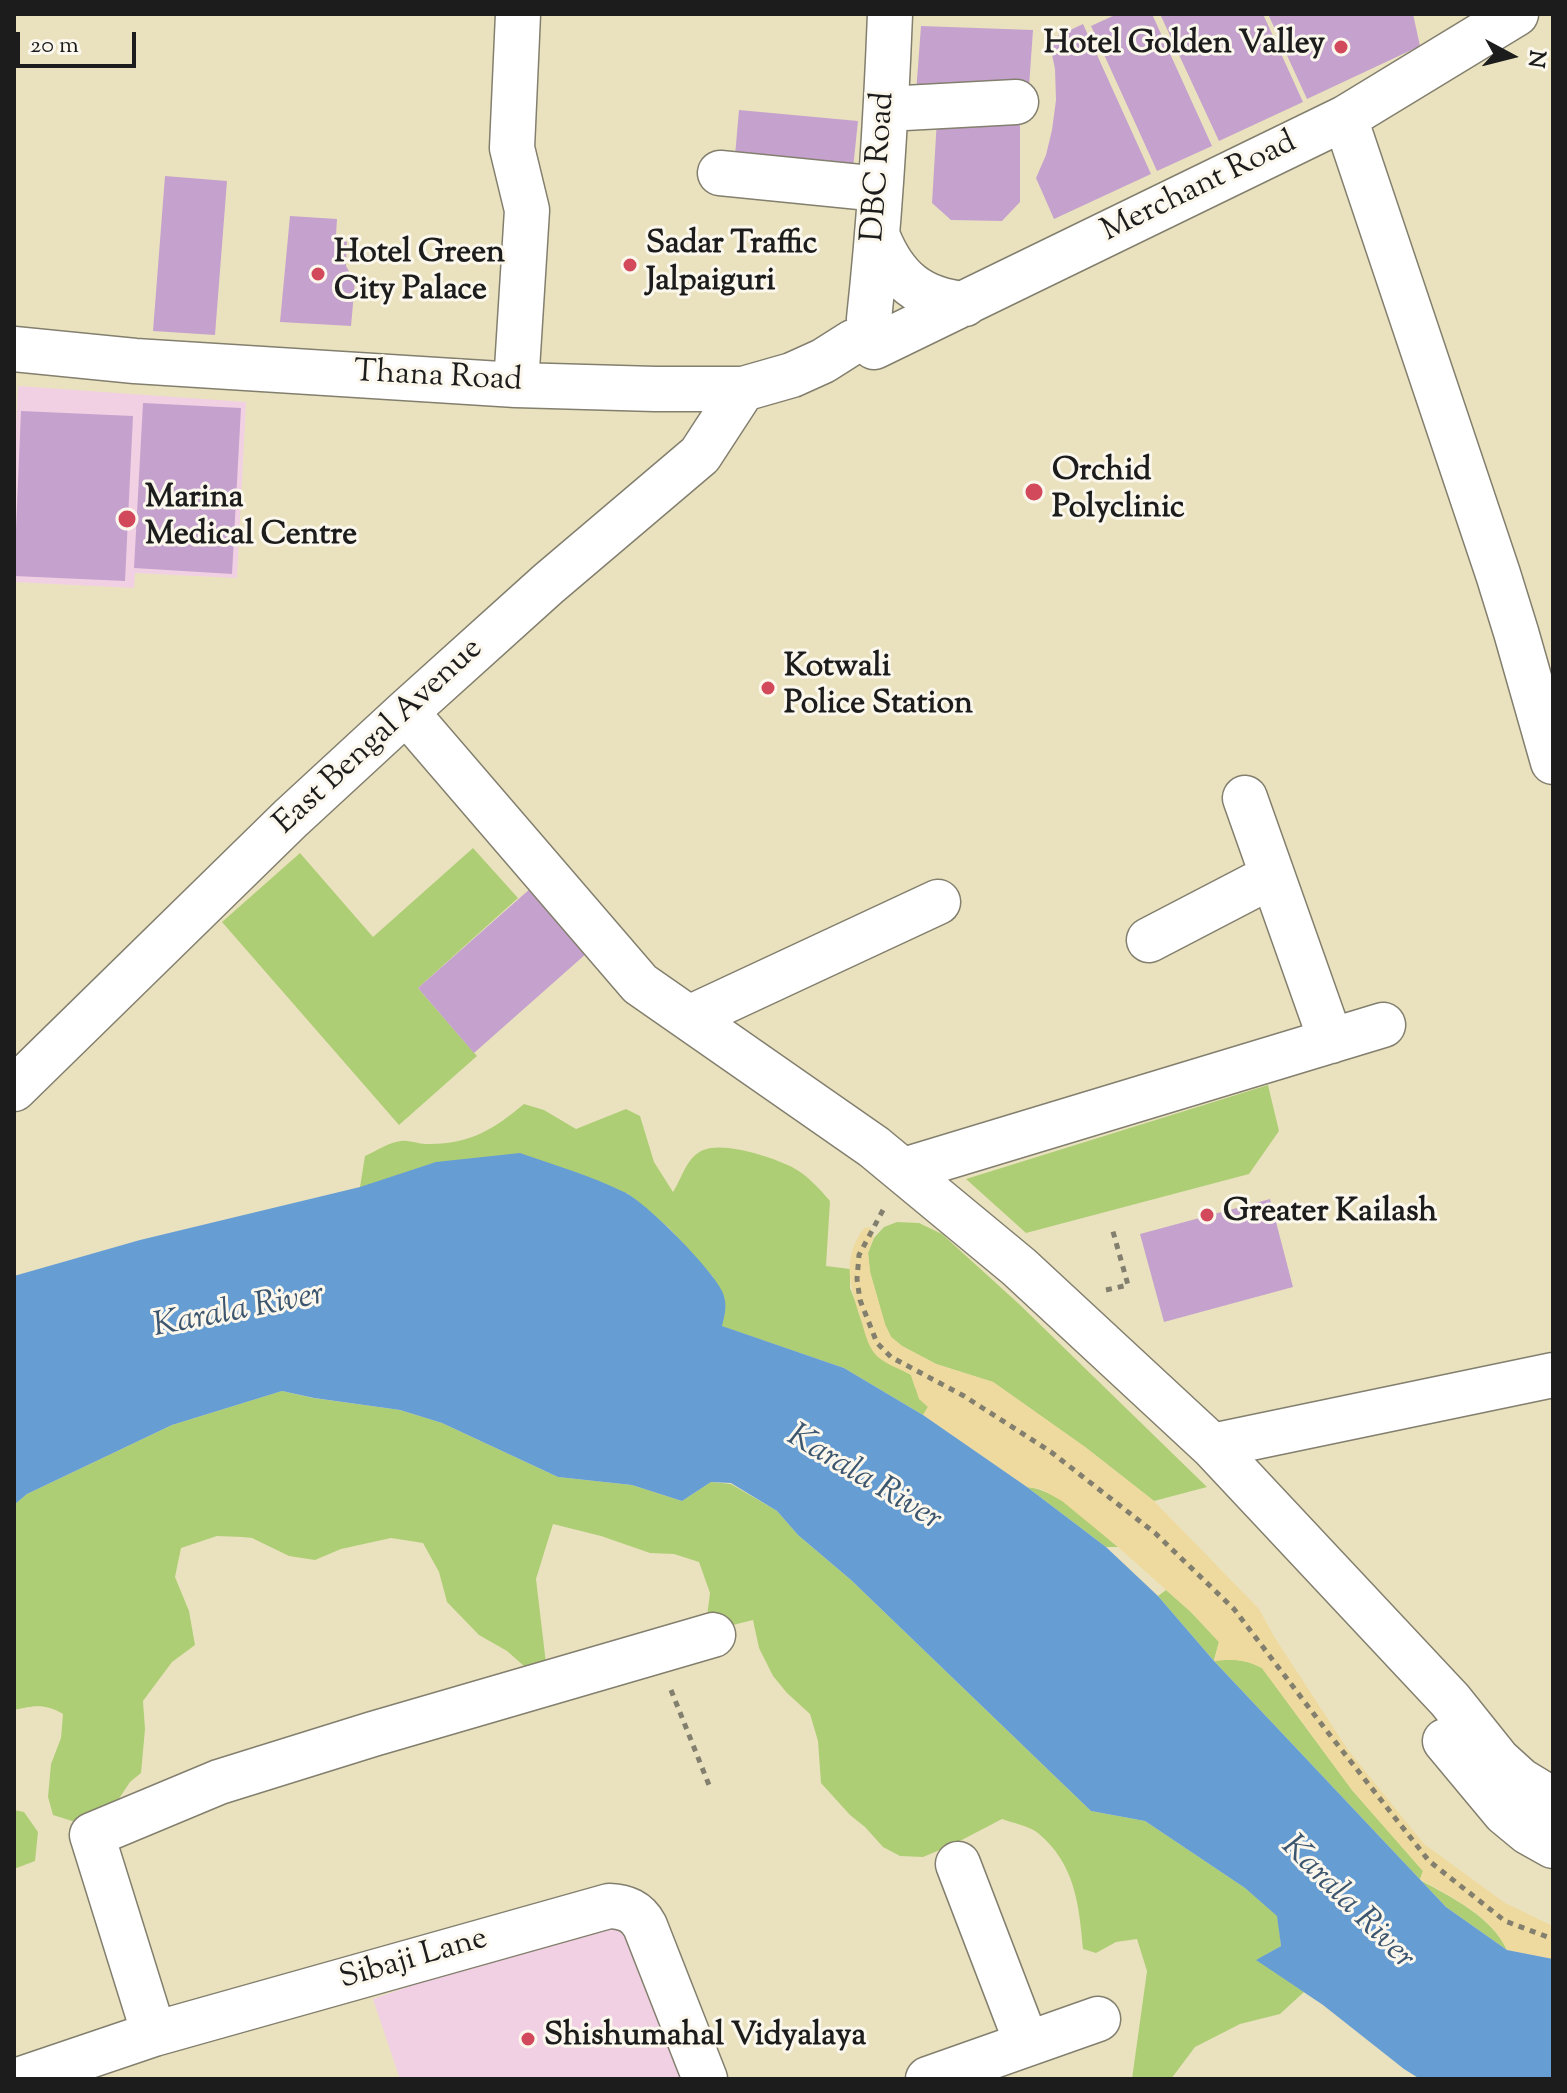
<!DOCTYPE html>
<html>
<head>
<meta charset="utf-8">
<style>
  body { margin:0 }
  #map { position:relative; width:1567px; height:2093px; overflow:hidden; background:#eae2bf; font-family:"Sorts Mill Goudy",serif }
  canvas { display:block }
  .frame { position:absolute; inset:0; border:16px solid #1c1c1c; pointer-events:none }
  .north { position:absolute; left:1471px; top:16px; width:80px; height:80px; -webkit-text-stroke:6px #fbf7ec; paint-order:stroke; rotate:97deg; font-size:22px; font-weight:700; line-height:32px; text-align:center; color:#1c1c1c }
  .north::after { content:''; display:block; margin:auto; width:28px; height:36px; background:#1c1c1c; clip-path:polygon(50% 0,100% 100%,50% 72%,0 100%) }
  .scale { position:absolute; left:16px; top:32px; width:120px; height:36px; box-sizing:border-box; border:4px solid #1c1c1c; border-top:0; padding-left:10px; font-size:24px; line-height:28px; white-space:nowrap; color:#1c1c1c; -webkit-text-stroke:6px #fbf7ec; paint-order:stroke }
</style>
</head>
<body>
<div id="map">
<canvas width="1567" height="2093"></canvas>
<div class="frame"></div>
<div class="north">N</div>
<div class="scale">20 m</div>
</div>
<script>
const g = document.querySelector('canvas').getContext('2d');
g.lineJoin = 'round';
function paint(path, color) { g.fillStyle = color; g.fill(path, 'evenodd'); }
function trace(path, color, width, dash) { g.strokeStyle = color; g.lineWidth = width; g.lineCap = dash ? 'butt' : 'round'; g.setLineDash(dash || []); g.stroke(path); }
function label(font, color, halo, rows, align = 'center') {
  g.font = font + ' "Sorts Mill Goudy",serif'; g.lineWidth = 6; g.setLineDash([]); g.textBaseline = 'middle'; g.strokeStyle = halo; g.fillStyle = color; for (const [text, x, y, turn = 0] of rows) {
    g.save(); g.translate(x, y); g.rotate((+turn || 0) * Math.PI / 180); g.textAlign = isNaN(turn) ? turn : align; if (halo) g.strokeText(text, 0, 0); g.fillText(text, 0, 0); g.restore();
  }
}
paint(new Path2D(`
  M18 386 246 402 237 578 135 573 134 588 14 582V466Z
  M591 1922 629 1932 684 2079H400L373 1999Z`), '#f1d0e4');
paint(new Path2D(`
  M473 848 518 898 418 988 477 1056 399 1125 222 922 300 853 373 937Z
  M1268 1085 1279 1131 1249 1174 1026 1233 966 1179Z
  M524 1104 544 1110 576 1129 626 1109 640 1116 654 1162 673 1192C682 1178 686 1159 701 1151 722 1140 772 1157 792 1167 807 1175 819 1188 830 1201L826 1266 850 1269V1288L877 1356 911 1375 915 1387 928 1407 923 1415 844 1368 721 1326 713 1277 669 1228 627 1193 360 1187 365 1156C376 1151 390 1142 401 1141 409 1140 418 1144 426 1144 468 1145 493 1130 524 1104Z
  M897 1222 919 1223 942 1234 1019 1304 1207 1487 1154 1501 1085 1447 993 1382 936 1364 902 1346 891 1337 885 1325 870 1272 868 1253 874 1238 884 1227Z
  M282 1391 313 1398 400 1410 442 1423 558 1477 632 1485 682 1501 711 1482 731 1484 777 1511 798 1535 851 1580 1091 1811 1145 1821 1245 1888 1278 1916 1281 1946 1257 1960 1304 1992 1280 2014 1240 2024 1195 2047 1171 2079H1132L1147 1971 1137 1939 1116 1942 1096 1953 1083 1949C1079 1904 1075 1864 1038 1833 1029 1826 1013 1823 1002 1819L956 1843 923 1857 900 1856 883 1847 865 1827 850 1815 821 1783 818 1741 810 1714 787 1693 773 1676 759 1648 753 1620 705 1632 710 1593 699 1562 674 1554 650 1553 601 1536 553 1524 536 1579 547 1672 533 1674 507 1651 479 1635 447 1602 439 1572 423 1543 391 1538 341 1549 315 1560 289 1556 252 1538 242 1537 217 1536 181 1548 175 1577 189 1611 195 1645 172 1662 143 1701 145 1729 141 1773 130 1782 114 1806 88 1826 53 1815 48 1797 51 1764 61 1738 63 1714C44 1703 34 1706 14 1710V1505L27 1494 172 1425Z
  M1027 1487C1062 1491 1091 1525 1118 1547H1106Z
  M1166 1590 1191 1612 1219 1642 1214 1660C1233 1659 1245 1659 1262 1668L1352 1790 1423 1871 1420 1880C1451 1897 1492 1917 1507 1950L1446 1907 1214 1661 1158 1596Z
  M14 1810 24 1812 38 1832 35 1861 14 1869Z`), '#aece76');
paint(new Path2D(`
  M870 1227 874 1235 868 1253 870 1272 885 1324 891 1337 902 1346 936 1364 993 1382 1085 1447 1154 1501 1259 1609 1275 1638 1348 1750 1424 1844 1505 1903 1553 1926V1959L1507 1950C1492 1916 1451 1897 1420 1879L1423 1871 1352 1790 1262 1668C1245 1659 1233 1659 1214 1661L1219 1642 1191 1612 1118 1547 1062 1501 1041 1489 1027 1487 923 1415 928 1407 919 1399 911 1375C901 1369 887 1365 878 1357 869 1349 865 1334 862 1323 851 1289 840 1260 864 1228Z`), '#eeda9e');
paint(new Path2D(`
  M520 1153C555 1165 591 1176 624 1192 646 1202 712 1269 722 1291 728 1304 725 1314 722 1326L844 1368 923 1415 1027 1487 1106 1547 1158 1596 1214 1661 1446 1907 1507 1950 1553 1959V2079H1420L1404 2069 1323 2005 1256 1960 1281 1946 1277 1916 1245 1888 1145 1821 1091 1811 851 1580 798 1535 777 1511 731 1483 711 1482 682 1501 632 1485 558 1477 442 1423 400 1410 314 1398 282 1391 172 1425 27 1494 14 1505V1276L140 1240 360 1187 436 1162Z`), '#669ed4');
paint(new Path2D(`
  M1117 14H1152L1212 146 1157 171 1091 26Z
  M1160 14H1263L1303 102 1219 141Z
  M1268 14H1413L1420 46 1307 99Z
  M1083 24 1151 174 1054 219 1036 178 1046 155 1052 130 1056 100 1055 69 1049 40Z
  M921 26 1033 30 1029 87 916 93Z
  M739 110 858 121 852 178 734 167Z
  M937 119H1020V202L1002 221 951 220 932 203Z
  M165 176 227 181 215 335 153 331Z
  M290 216 337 219 336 235 347 242 346 266 355 282 351 326 280 322Z
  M143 403 241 408 232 574 134 568Z
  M21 411 133 416 125 581 14 576Z
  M531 888 587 953 474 1053 418 988Z
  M1270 1199 1293 1287 1164 1322 1140 1234Z`), '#c5a2cd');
const minor = new Path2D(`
  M886 109 1016 102
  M1345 118 1498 574 1516 632 1553 762
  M720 173 880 189
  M878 237C895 279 920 300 965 304
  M869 319C880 218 886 116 890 14
  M874 347 1345 118 1516 14
  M14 349 135 361 516 385 655 389H743L792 375 823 361 853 342
  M516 385 527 210 512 148 518 14
  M406 712 640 984 874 1147 1019 1267 1212 1446 1450 1700 1498 1760 1520 1780 1553 1800
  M1245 798 1331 1041
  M1149 940 1272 876
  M689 1018 938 902
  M14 1089 290 819 406 712 548 584 700 455 743 389
  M904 1170 1383 1025
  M1212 1446 1553 1375
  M1445 1741 1505 1813 1528 1832 1553 1846
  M958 1864 1027 2044
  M154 2034 92 1835 219 1782 373 1734 713 1635
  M21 2079 154 2034 609 1906C626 1907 637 1911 645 1926L705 2079
  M928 2079 1098 2019`);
trace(minor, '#837f6e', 47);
trace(new Path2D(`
  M883 1210 859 1255 857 1279 860 1300 877 1343 891 1357 964 1396 1051 1452 1155 1533 1234 1609 1326 1730 1429 1861 1505 1921 1553 1939
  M1106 1290 1128 1285 1112 1228
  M671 1690 709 1785`), '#837f6e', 5, [6, 6]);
trace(minor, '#fff', 44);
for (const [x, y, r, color] of [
  [1341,47,8,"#d1495b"],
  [630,265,8,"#d1495b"],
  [318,274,8,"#d1495b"],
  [1034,492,10,"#d1495b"],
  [127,519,10,"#d1495b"],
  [768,688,8,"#d1495b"],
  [1207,1215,8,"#d1495b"],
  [528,2039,8,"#d1495b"]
]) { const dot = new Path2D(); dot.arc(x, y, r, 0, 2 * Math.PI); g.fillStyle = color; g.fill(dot); trace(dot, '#fbf7ec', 3); }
label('bold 32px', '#1c1c1c', '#fbf7ec', [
  ["Hotel Golden Valley",1325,47,"right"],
  ["Sadar Traffic",646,247],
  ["Jalpaiguri",646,284],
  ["Hotel Green",334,256],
  ["City Palace",334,293],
  ["Orchid",1052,474],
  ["Polyclinic",1052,511],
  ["Marina",145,501],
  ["Medical Centre",145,538],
  ["Kotwali",784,670],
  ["Police Station",784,707],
  ["Greater Kailash",1223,1215],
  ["Shishumahal Vidyalaya",544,2039]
], 'left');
label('32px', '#1c1c1c', '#fbf7ec', [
  ["DBC Road",881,167,-86],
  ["Merchant Road",1200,189,-26],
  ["Thana Road",438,379,3],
  ["East Bengal Avenue",380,738,-43],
  ["Sibaji Lane",414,1961,-16]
]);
label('italic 34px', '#3d566f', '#fbf7ec', [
  ["Karala River",239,1313,-11],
  ["Karala River",863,1480,31],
  ["Karala River",1346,1904,45]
]);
</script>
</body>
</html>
